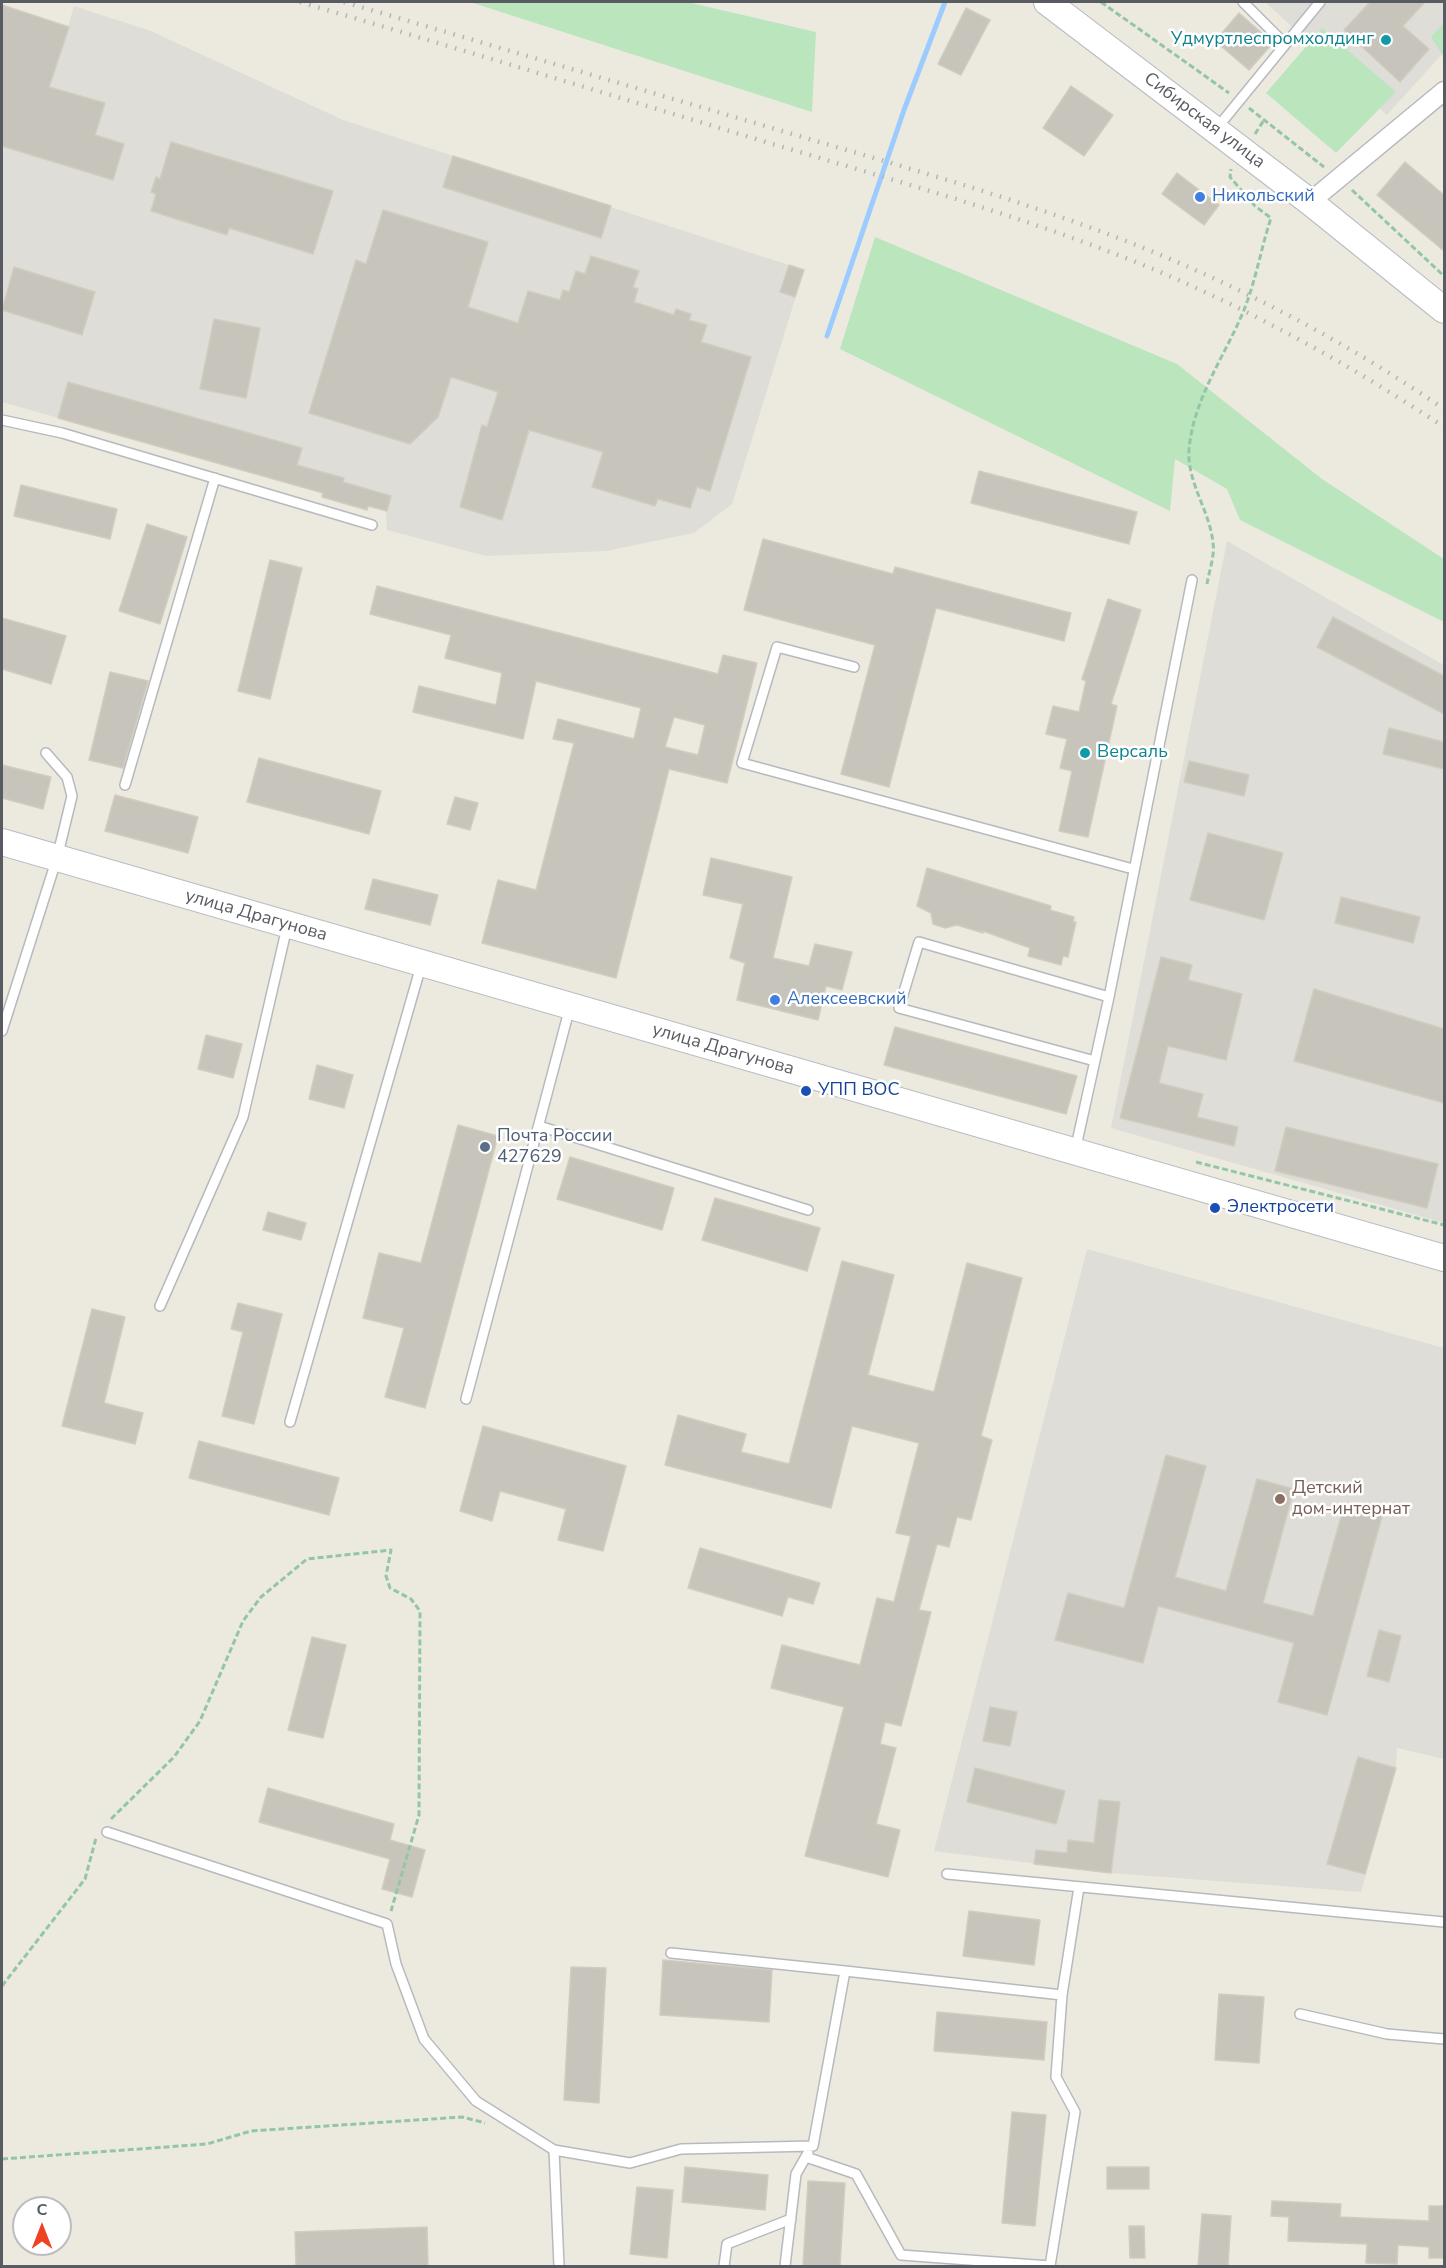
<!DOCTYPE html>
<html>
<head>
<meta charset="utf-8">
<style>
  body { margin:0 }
  #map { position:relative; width:1446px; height:2268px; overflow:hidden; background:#eceadf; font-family:"Nunito Sans",sans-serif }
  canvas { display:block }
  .frame { position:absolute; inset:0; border:3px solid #585b61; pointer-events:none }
  .north { position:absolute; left:12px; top:2196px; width:60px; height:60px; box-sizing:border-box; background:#fff; border:2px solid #bcbdc0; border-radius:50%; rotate:0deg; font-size:16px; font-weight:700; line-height:24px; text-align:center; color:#585b61 }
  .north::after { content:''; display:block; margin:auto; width:21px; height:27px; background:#ee4223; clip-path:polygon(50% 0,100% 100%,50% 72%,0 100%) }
</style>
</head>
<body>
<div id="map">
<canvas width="1446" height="2268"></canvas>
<div class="frame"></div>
<div class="north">С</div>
</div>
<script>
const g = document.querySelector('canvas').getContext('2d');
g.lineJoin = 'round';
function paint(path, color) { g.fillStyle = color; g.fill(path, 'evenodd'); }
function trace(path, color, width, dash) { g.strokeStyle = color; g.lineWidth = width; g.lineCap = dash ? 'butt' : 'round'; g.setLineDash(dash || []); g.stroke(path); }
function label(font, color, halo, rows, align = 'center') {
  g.font = font + ' "Nunito Sans",sans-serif'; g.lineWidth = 5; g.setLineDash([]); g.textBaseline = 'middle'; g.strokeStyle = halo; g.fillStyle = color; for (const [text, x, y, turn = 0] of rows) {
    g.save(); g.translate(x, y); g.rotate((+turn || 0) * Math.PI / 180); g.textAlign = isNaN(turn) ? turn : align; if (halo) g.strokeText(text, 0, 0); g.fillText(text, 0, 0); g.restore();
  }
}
paint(new Path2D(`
  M1265 2H1444V52L1387 115Z
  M2 5 68 27 74 6 151 31 343 120 804 270 732 504 694 533 606 551 486 556 387 530 386 511 369 506 367 510 322 497V493L2 402Z
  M1227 541 1444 665V1223L1111 1128Z
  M1087 1249 1444 1348V1759L1397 1748 1396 1768 1361 1892 1111 1873 934 1851Z`), '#dfddd7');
paint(new Path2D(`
  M470 2H687L816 32 812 112Z
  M1444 23V57L1431 37Z
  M1322 28 1396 92 1336 153 1266 93Z
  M875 237 1177 364 1322 479 1444 559V622L1240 520 1227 489 1175 459 1170 511 840 349Z`), '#bae5bd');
trace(new Path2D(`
  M827 336 904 110 945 2`), '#9cccff', 5);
const building = new Path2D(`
  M1370 2H1425L1403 26 1429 49 1400 82 1344 30Z
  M2 5 69 27 49 87 105 103 95 135 124 144 113 180 2 146Z
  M966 8 990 20 961 75 938 64Z
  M1239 13 1273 43 1249 70 1215 41Z
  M1071 86 1113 115 1084 156 1043 128Z
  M171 142 333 191 313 254 229 228 227 235 151 211 156 194 151 192 156 177 160 179Z
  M453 156 611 206 601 238 443 187Z
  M1405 162 1444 195V251L1377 195Z
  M1177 173 1219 205 1204 225 1162 194Z
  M383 210 488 242 468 307 518 323 528 291 560 300 563 290 569 292 576 271 585 274 591 256 639 271 633 287 638 289 634 302 674 315 676 309 691 314 689 320 707 325 701 342 751 357 710 491 697 487 690 508 658 499 655 506 592 487 603 452 529 430 502 520 460 507 482 425 487 427 498 392 451 377 438 417 410 444 309 413 356 260 366 264Z
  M789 265 804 270 795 297 780 292Z
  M14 267 95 292 82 335 2 310Z
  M214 319 260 328 246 398 200 389Z
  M68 382 302 448 297 465 344 478 343 482 391 496 387 511 368 506 367 510 322 497 323 493 58 418Z
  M979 471 1137 512 1129 544 971 503Z
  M21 485 117 509 110 539 14 516Z
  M147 524 187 537 160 624 119 611Z
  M763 539 893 574 895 567 1071 613 1064 641 936 608 889 787 841 774 875 645 744 610Z
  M270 560 302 568 270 699 238 691Z
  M377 586 718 674 723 655 757 663 727 783 669 769 616 978 482 943 498 880 536 890 574 743 553 739 558 719 634 739 641 708 536 681 523 739 413 712 419 686 496 705 502 673 445 658 451 635 370 614ZM674 717 705 725 698 755 665 747Z
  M1108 599 1141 610 1111 704 1117 706 1088 837 1059 831 1072 771 1060 768 1067 739 1046 734 1053 706 1079 712 1086 681 1082 679Z
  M1333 617 1444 676V714L1317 647Z
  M2 618 66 636 51 684 2 669Z
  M110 672 148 681 123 768 89 760Z
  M1389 728 1444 742V769L1383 754Z
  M259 758 381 791 369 834 247 802Z
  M1189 761 1249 775 1244 796 1184 782Z
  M2 765 51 777 43 809 2 798Z
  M115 795 198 817 188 853 105 831Z
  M455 797 478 803 470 830 447 824Z
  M1208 833 1283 853 1264 920 1190 900Z
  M711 858 792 877 773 958 809 966 815 944 852 952 842 990 826 986 818 1020 737 1000 745 963 730 958 743 904 703 895Z
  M927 868 1051 906 1050 910 1074 917 1073 922H1076L1068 957 1063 956 1061 965 1028 956 1030 948 983 931V933L957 925 945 928 933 924 931 913 917 906Z
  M373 879 438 895 430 925 365 909Z
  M1341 897 1420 917 1413 943 1335 923Z
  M1161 957 1192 965 1188 980 1242 994 1226 1060 1168 1046 1159 1083 1203 1094 1197 1117 1238 1127 1234 1146 1120 1118Z
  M1314 989 1444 1029V1103L1294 1061Z
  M895 1027 1077 1076 1066 1114 884 1065Z
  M206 1035 242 1044 233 1078 198 1069Z
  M317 1065 353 1075 344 1108 309 1099Z
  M458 1125 498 1136 425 1408 385 1397 404 1328 363 1318 379 1253 421 1263Z
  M1286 1127 1438 1164 1427 1208 1275 1171Z
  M570 1157 674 1188 662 1230 557 1199Z
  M715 1198 820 1228 807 1271 702 1240Z
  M268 1212 306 1223 301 1240 263 1230Z
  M842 1261 894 1275 868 1375 934 1392 967 1263 1022 1278 981 1436 992 1440 971 1520 957 1517 949 1547 937 1544 919 1610 931 1612 901 1726 885 1722 880 1744 896 1748 876 1824 900 1830 888 1877 805 1856 844 1707 771 1688 782 1645 860 1665 877 1598 894 1602 911 1536 896 1533 919 1443 852 1426 831 1508 665 1465 678 1415 746 1434 741 1452 789 1464Z
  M238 1303 282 1314 254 1424 222 1416 243 1332 231 1329Z
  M92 1309 125 1317 104 1403 143 1413 135 1444 62 1426Z
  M483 1426 626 1466 603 1551 558 1540 566 1509 500 1491 492 1521 460 1511Z
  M199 1441 339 1478 329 1515 189 1478Z
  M1166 1455 1206 1466 1175 1577 1226 1591 1257 1479 1294 1489 1263 1603 1313 1616 1345 1503 1383 1513 1327 1715 1278 1702 1294 1643 1158 1606 1143 1663 1055 1640 1068 1593 1124 1608Z
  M700 1548 820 1583 813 1604 788 1597 782 1616 688 1588Z
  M1379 1630 1401 1636 1389 1682 1367 1676Z
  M312 1637 346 1645 323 1738 288 1730Z
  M990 1707 1017 1712 1010 1746 983 1741Z
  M1358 1757 1396 1768 1365 1874 1327 1864Z
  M975 1768 1065 1791 1056 1824 967 1802Z
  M268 1788 394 1824 390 1840 425 1850 412 1897 382 1889 390 1859 259 1822Z
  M1099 1800 1120 1802 1111 1873 1034 1864 1036 1850 1067 1853 1068 1840 1094 1843Z
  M969 1911 1040 1920 1034 1965 963 1956Z
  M663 1960 772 1970 769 2022 660 2015Z
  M571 1967 606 1968 599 2103 564 2100Z
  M1219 1994 1264 1997 1259 2063 1215 2060Z
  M937 2012 1047 2022 1044 2060 934 2051Z
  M1012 2112 1046 2115 1035 2226 1002 2223Z
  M685 2167 768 2175 765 2210 682 2202Z
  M1107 2167H1149V2189H1107Z
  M808 2181 845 2183 840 2266H803Z
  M637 2187 673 2190 667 2258 630 2254Z
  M1272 2201 1341 2204 1340 2217 1429 2221V2206H1444V2258H1429V2247L1398 2245 1397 2264 1366 2263 1367 2244 1288 2241 1289 2217 1271 2216Z
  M1202 2214 1231 2216 1228 2266H1198Z
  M1129 2226H1144L1145 2258H1130Z
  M427 2227 428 2266H296L295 2232Z`);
paint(building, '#c7c4bc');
trace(building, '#d1ccbe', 1.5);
const lane = new Path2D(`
  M1243 2 1284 43
  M1217 128 1320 2
  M2 420 62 433 372 525
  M854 667 777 647 742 763 1133 869
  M125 785 215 478
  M2 1031 57 858 72 796 67 777 46 753
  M1095 1061 899 1008 919 942 1109 997
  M539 1126 808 1210
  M1075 1151 1109 997 1192 580
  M160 1306 243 1117 287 927
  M466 1399 570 1007
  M290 1422 421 966
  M107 1832 387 1924 396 1964 424 2039 476 2101 554 2150
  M947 1874 1444 1922
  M671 1953 845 1971
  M1300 2014 1387 2034 1444 2039
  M806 2157 856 2174 901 2255 1050 2266 1075 2112 1056 2077 1062 1995
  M559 2266 554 2150 630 2163 681 2149 813 2146 845 1971 1062 1995 1079 1887
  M724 2266 727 2244 791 2219
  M785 2266 796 2174 808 2153`);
const street = new Path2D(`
  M1310 202 1444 91`);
const secondary = new Path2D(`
  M1047 2 1310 202 1444 310
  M2 842 1444 1258`);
trace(lane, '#b7b9bf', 12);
trace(street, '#b7b9bf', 21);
trace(secondary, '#b8bbc2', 28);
trace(new Path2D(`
  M1101 2 1229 93
  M1249 108 1324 167
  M1255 134 1264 120
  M1352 190 1444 276
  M1207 584C1209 571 1215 556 1213 543 1210 511 1187 483 1189 450 1193 399 1225 356 1244 310 1256 280 1261 248 1271 218L1255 206 1230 177 1231 169
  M1196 1162 1444 1225
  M111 1819 174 1757 200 1721 243 1621 261 1597 307 1559 391 1550 386 1576 390 1588 411 1599 420 1611 419 1815 391 1911
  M2 1986 85 1879 96 1838
  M2 2159 207 2144 251 2131 462 2117 485 2123`), '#93c6a6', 3, [6, 3]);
trace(lane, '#fff', 9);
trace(street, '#fff', 18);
trace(secondary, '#fff', 26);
trace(new Path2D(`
  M300 2C456 48 611 95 766 142 896 181 1027 217 1153 269 1255 312 1352 366 1444 427
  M344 2C490 45 636 88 782 131 897 165 1013 197 1126 241 1238 285 1345 341 1444 409`), '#b3b4b4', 4.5, [1.5, 8]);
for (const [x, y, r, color] of [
  [1386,40,6,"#0f9aa8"],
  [1200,197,6,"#3f7fe0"],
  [1085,753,6,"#0f9aa8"],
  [775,1000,6,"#3f7fe0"],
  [806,1091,6,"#1a4fb4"],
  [485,1147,6,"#5c6f8a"],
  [1215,1208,6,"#1a4fb4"],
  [1280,1499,6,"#8d6e63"]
]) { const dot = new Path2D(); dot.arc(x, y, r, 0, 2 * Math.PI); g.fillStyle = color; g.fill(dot); trace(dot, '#fff', 2); }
label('18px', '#0d838f', '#fff', [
  ["Удмуртлеспромхолдинг",1374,40],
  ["Версаль",1097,753,"left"]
], 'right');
label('18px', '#585b61', '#fff', [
  ["Сибирская улица",1204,121,37],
  ["улица Драгунова",256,916,16],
  ["улица Драгунова",723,1050,16]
]);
label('18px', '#366cbe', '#fff', [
  ["Никольский",1212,197],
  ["Алексеевский",787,1000]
], 'left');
label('18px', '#164399', '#fff', [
  ["УПП ВОС",818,1091],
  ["Электросети",1227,1208]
], 'left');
label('18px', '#4e5e75', '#fff', [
  ["Почта России",497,1137],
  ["427629",497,1158]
], 'left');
label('18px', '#785e54', '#fff', [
  ["Детский",1292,1489],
  ["дом-интернат",1292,1510]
], 'left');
</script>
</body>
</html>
